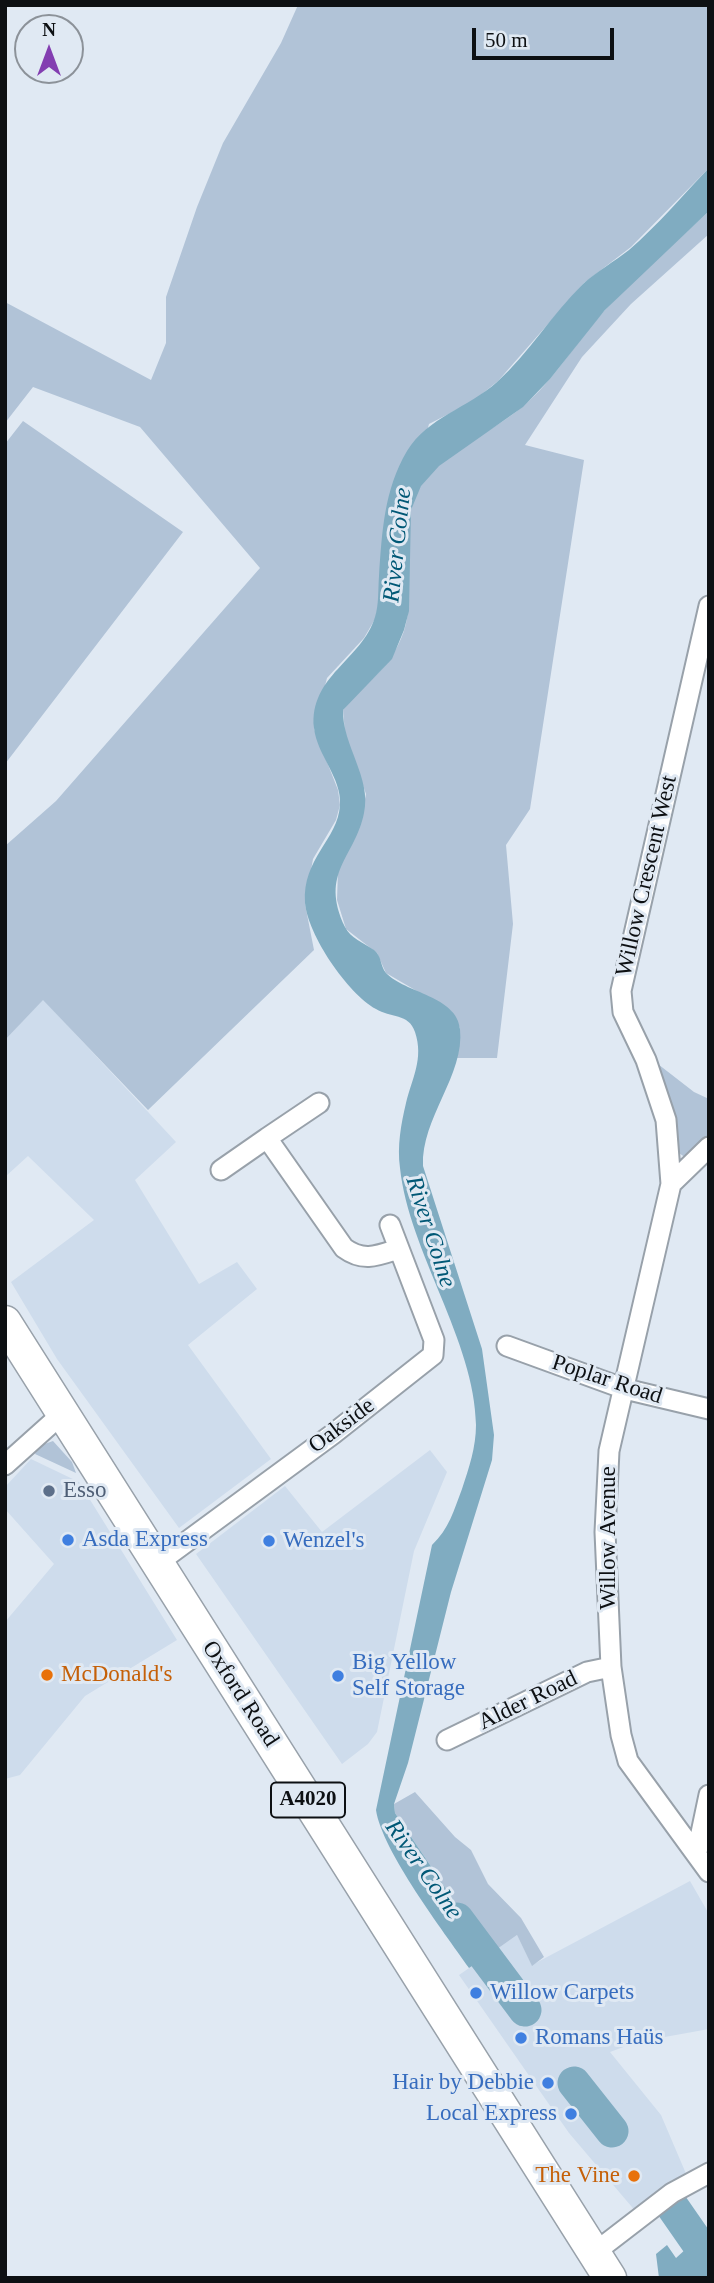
<!DOCTYPE html>
<html>
<head>
<meta charset="utf-8">
<style>
  body { margin:0 }
  #map { position:relative; width:714px; height:2283px; overflow:hidden; background:#e0e9f3; font-family:Georgia,serif }
  canvas { display:block }
  .frame { position:absolute; inset:0; border:7px solid #0d1013; pointer-events:none }
  .north { position:absolute; left:14px; top:14px; width:70px; height:70px; box-sizing:border-box; background:#e0e9f3; border:2px solid #8c9299; border-radius:50%; rotate:0deg; font-size:19px; font-weight:700; line-height:28px; text-align:center; color:#0d1013 }
  .north::after { content:''; display:block; margin:auto; width:24px; height:32px; background:#833eb1; clip-path:polygon(50% 0,100% 100%,50% 72%,0 100%) }
  .scale { position:absolute; left:472px; top:28px; width:142px; height:32px; box-sizing:border-box; border:4px solid #0d1013; border-top:0; padding-left:9px; font-size:21px; line-height:24px; white-space:nowrap; color:#0d1013; -webkit-text-stroke:5px #e0e9f3; paint-order:stroke }
</style>
</head>
<body>
<div id="map">
<canvas width="714" height="2283"></canvas>
<div class="frame"></div>
<div class="north">N</div>
<div class="scale">50 m</div>
</div>
<script>
const g = document.querySelector('canvas').getContext('2d');
g.lineJoin = 'round';
function paint(path, color) { g.fillStyle = color; g.fill(path, 'evenodd'); }
function trace(path, color, width, dash) { g.strokeStyle = color; g.lineWidth = width; g.lineCap = dash ? 'butt' : 'round'; g.setLineDash(dash || []); g.stroke(path); }
function label(font, color, halo, rows, align = 'center') {
  g.font = font + ' Georgia,serif'; g.lineWidth = 6; g.setLineDash([]); g.textBaseline = 'middle'; g.strokeStyle = halo; g.fillStyle = color; for (const [text, x, y, turn = 0] of rows) {
    g.save(); g.translate(x, y); g.rotate((+turn || 0) * Math.PI / 180); g.textAlign = isNaN(turn) ? turn : align; if (halo) g.strokeText(text, 0, 0); g.fillText(text, 0, 0); g.restore();
  }
}
paint(new Path2D(`
  M43 999 176 1142 135 1180 199 1284 237 1262 257 1289 188 1345 271 1459 179 1528 57 1359 11 1282 94 1220 28 1156 5 1177V1040Z
  M430 1450 447 1472 414 1551 377 1732 368 1744 342 1764 196 1554 285 1486 322 1532Z
  M31 1459 79 1482 177 1640 85 1696 20 1775 5 1779V1622L54 1564 5 1509V1487Z
  M690 1881 709 1914V2029L637 2042 610 2052 661 2115 687 2176 672 2180 637 2213 569 2133 459 1975 517 1935 532 1965Z`), '#cedcec');
paint(new Path2D(`
  M298 5H709V168L631 247 584 283 498 381 472 402 429 424 375 619 364 638 327 678 314 729 338 790 340 805 336 820 313 859 305 904 314 950 148 1110 43 1000 5 1040V846L56 801 260 568 140 427 33 387 5 423V302L151 380 166 343V297L197 207 223 143 281 43Z
  M709 211V234L631 304 582 357 525 445 584 460 530 809 506 845 513 924 497 1058H456L460 1028 451 1011 386 973 377 953 346 929 337 900 338 870 359 827 366 794 345 733 343 710C367 677 388 675 404 631 419 588 394 525 421 485 443 453 492 432 522 407 555 380 576 341 605 310 637 275 674 244 709 211Z
  M23 421 183 532 5 764V444Z
  M654 1061 694 1092 709 1099V1138L686 1158 679 1153 677 1135Z
  M53 1441 72 1462 76 1473 35 1454 39 1446Z
  M415 1792 455 1837 471 1850 488 1884 521 1918 544 1957 532 1966 517 1935 490 1954 395 1813 394 1804Z`), '#b1c3d7');
paint(new Path2D(`
  M709 168V211L605 310 550 379 523 407 439 466 421 486 411 510 409 611 404 630 392 659 343 710C342 745 372 778 364 813 355 858 319 872 345 927 350 938 364 943 374 950 382 956 380 966 386 973 405 993 457 996 460 1029 465 1075 421 1118 423 1166L482 1349 494 1435 492 1460 451 1592 408 1763 394 1804 395 1813 490 1954 469 1968C444 1932 382 1851 376 1810L432 1545C449 1529 454 1510 462 1489 469 1468 476 1447 476 1425 475 1341 409 1252 400 1168 397 1146 401 1124 406 1103 412 1078 424 1059 415 1032 409 1013 390 1018 376 1009 347 993 308 935 305 903 302 858 338 840 340 805 342 778 317 755 314 728 309 676 362 660 375 617 379 605 378 589 379 576 382 532 384 490 407 451 428 417 468 408 497 382 529 353 552 314 583 284 597 271 614 262 629 250 657 226 683 195 709 168Z
  M689 2213 709 2237V2278H659L656 2254 667 2245 676 2258 687 2248 674 2225Z`), '#80acc1');
trace(new Path2D(`
  M457 1919 525 2010
  M574 2083 612 2131
  M672 2206 704 2252V2278`), '#80acc1', 33);
const minor = new Path2D(`
  M709 606 621 991 623 1012 646 1060 666 1120 671 1184 609 1451 605 1532 611 1667 621 1735 628 1761 709 1872
  M319 1103 267 1138 344 1248C363 1262 377 1256 398 1249
  M221 1170 267 1138
  M671 1184 709 1147
  M507 1346 625 1389 709 1409
  M5 1465 63 1413
  M159 1562 333 1434 433 1355 434 1340 390 1225
  M447 1740 587 1672 611 1667
  M697 1852 709 1795
  M594 2253 672 2193 709 2173`);
const primary = new Path2D(`
  M5 1322 610 2278`);
trace(minor, '#98a1aa', 23);
trace(primary, '#98a1aa', 35);
trace(minor, '#fff', 19);
trace(primary, '#fff', 32);
for (const [x, y, r, color] of [
  [49,1491,7,"#5c6f8a"],
  [68,1540,7,"#3f7fe0"],
  [269,1541,7,"#3f7fe0"],
  [47,1675,7,"#e8710a"],
  [338,1676,7,"#3f7fe0"],
  [476,1993,7,"#3f7fe0"],
  [521,2038,7,"#3f7fe0"],
  [548,2083,7,"#3f7fe0"],
  [571,2114,7,"#3f7fe0"],
  [634,2176,7,"#e8710a"]
]) { const dot = new Path2D(); dot.arc(x, y, r, 0, 2 * Math.PI); g.fillStyle = color; g.fill(dot); trace(dot, '#e0e9f3', 2.5); }
for (const [x, y, w] of [
  [308,1800,74]
]) { const box = new Path2D(); box.roundRect(x - w / 2, y - 17.5, w, 35, 5); g.fillStyle = '#e0e9f3'; g.fill(box); trace(box, '#0d1013', 2); }
label('bold 21px', '#0d1013', null, [
  ["A4020",308,1800]
]);
label('23px', '#0d1013', '#e0e9f3', [
  ["Willow Crescent West",647,876,-77],
  ["Poplar Road",607,1380,18],
  ["Oakside",342,1426,-37],
  ["Willow Avenue",609,1538,-90],
  ["Oxford Road",240,1694,57],
  ["Alder Road",528,1701,-26]
]);
label('23px', '#4e5e75', '#e0e9f3', [
  ["Esso",63,1491]
], 'left');
label('23px', '#366cbe', '#e0e9f3', [
  ["Asda Express",82,1540],
  ["Wenzel's",283,1541],
  ["Big Yellow",352,1663],
  ["Self Storage",352,1689],
  ["Willow Carpets",490,1993],
  ["Romans Haüs",535,2038],
  ["Hair by Debbie",534,2083,"right"],
  ["Local Express",557,2114,"right"]
], 'left');
label('23px', '#c56008', '#e0e9f3', [
  ["McDonald's",61,1675],
  ["The Vine",620,2176,"right"]
], 'left');
label('italic 24px', '#005876', '#e0e9f3', [
  ["River Colne",398,545,-84],
  ["River Colne",430,1232,72],
  ["River Colne",423,1870,55]
]);
</script>
</body>
</html>
